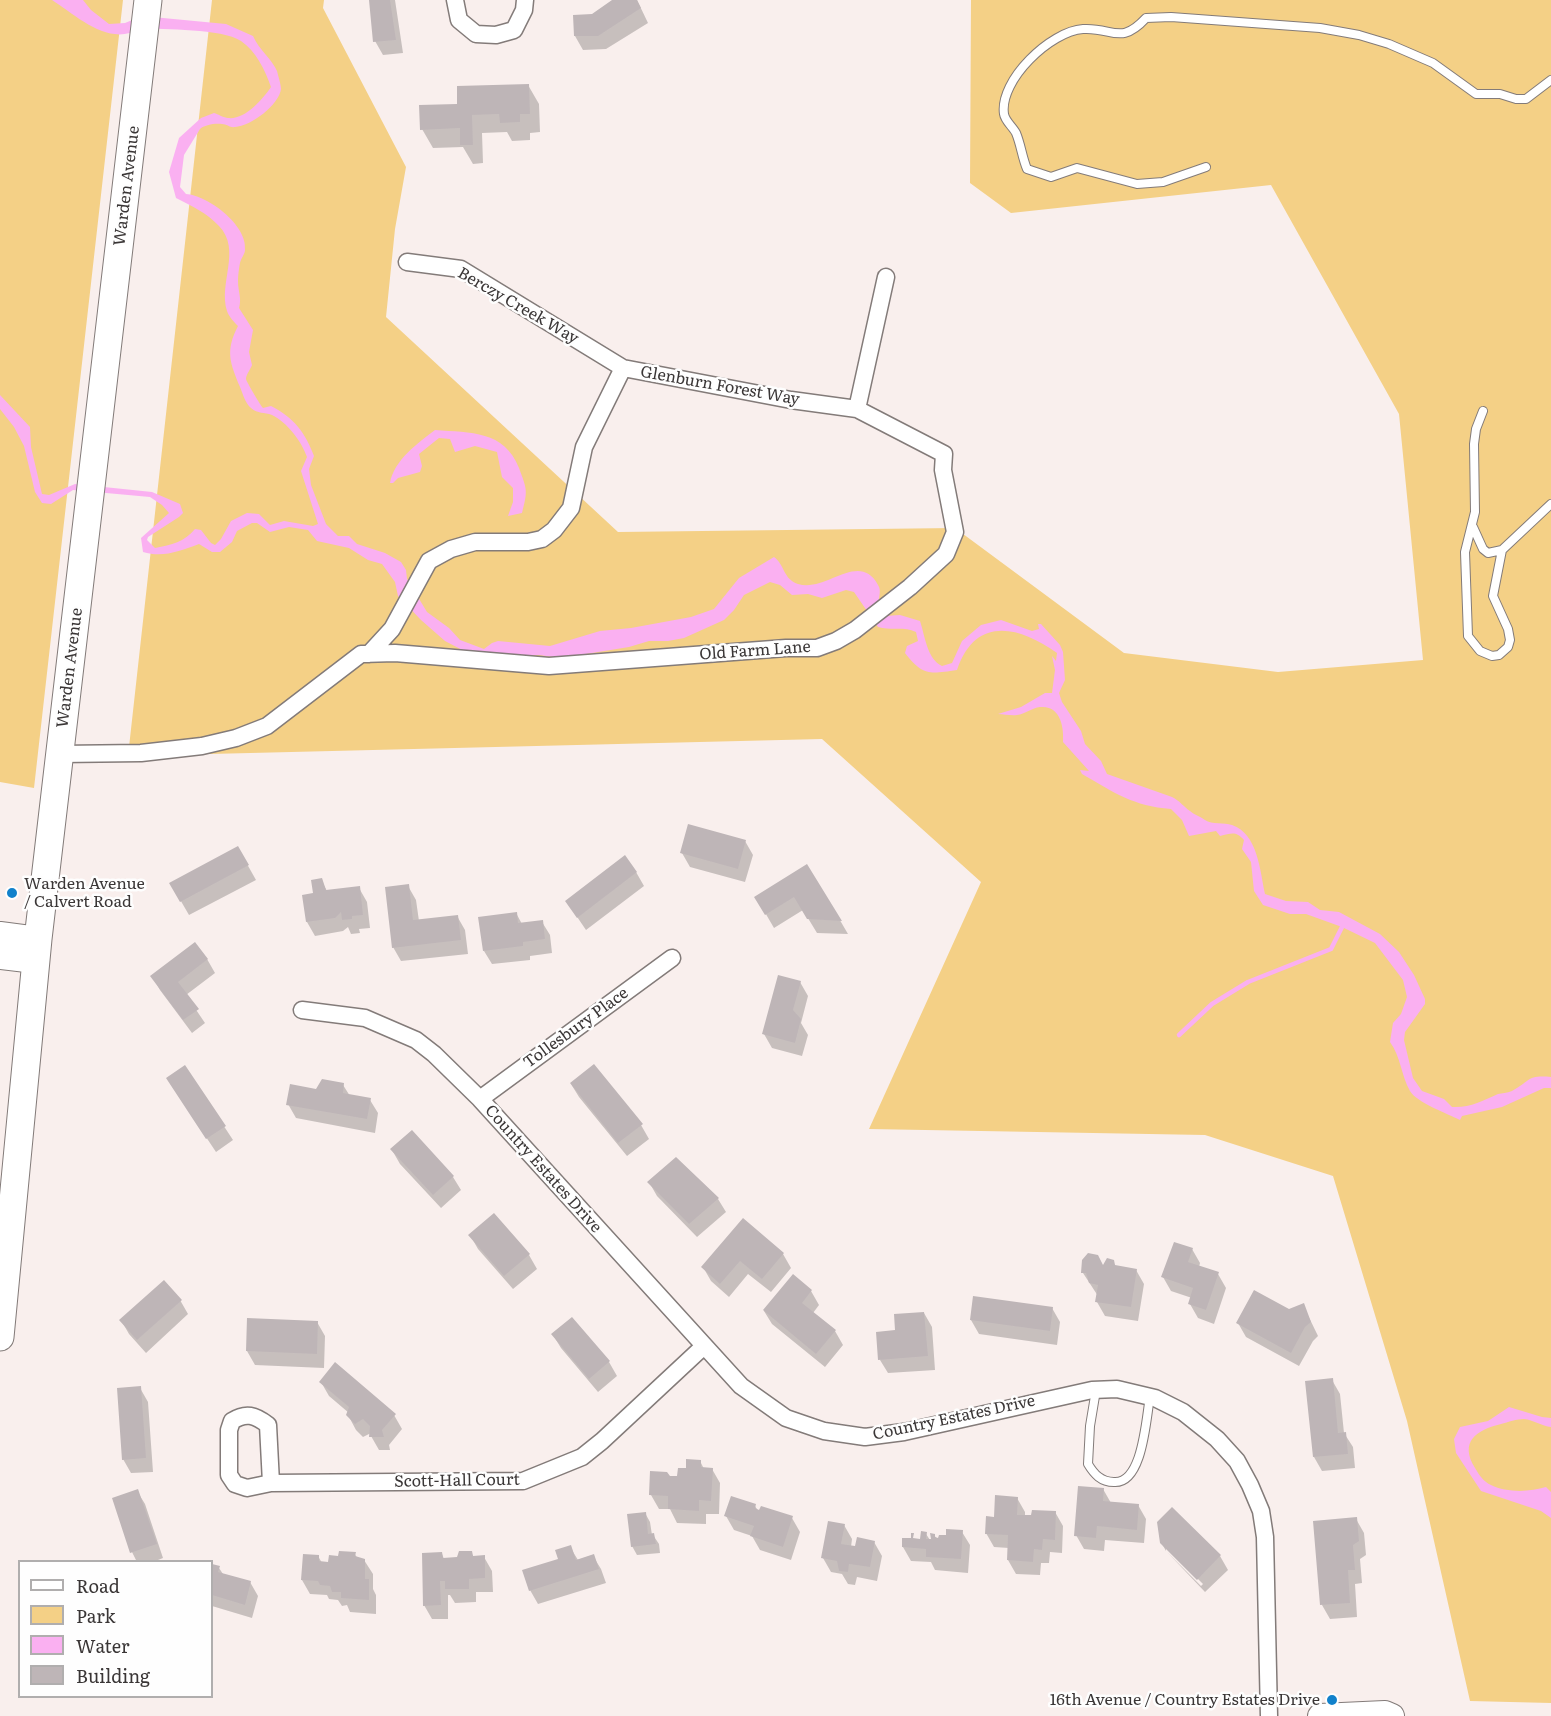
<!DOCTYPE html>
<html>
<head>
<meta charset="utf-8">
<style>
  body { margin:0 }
  #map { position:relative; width:1551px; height:1716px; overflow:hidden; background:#f9efed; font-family:Literata,serif }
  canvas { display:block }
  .legend { position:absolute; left:18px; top:1560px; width:195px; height:138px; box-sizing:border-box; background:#fefefe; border:2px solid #b0aeae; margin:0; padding:8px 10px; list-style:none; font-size:18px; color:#3a3636 }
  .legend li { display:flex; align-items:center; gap:12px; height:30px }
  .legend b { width:30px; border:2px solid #b0aeae }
</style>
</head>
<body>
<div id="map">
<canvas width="1551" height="1716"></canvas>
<ul class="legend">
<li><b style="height:8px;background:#fff"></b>Road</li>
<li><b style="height:16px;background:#f4d086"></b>Park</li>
<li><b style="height:16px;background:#fab0f1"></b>Water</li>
<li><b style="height:16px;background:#beb5b7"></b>Building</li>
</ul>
</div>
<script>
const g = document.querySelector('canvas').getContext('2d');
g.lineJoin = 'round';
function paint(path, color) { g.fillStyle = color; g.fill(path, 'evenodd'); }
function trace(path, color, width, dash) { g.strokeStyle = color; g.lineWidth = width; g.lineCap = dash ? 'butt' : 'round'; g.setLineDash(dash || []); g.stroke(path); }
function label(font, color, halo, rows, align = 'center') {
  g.font = font + ' Literata,serif'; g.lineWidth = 5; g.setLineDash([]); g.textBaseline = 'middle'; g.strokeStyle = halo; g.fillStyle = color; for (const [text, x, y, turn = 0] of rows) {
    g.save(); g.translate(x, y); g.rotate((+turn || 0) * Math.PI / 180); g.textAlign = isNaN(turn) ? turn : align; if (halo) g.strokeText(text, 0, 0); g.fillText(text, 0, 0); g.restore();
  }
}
paint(new Path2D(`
  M0 0H123L34 788 0 782Z
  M212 0H324L323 8 406 167 395 229 386 317 618 532 955 528 1124 653 1278 672 1423 660 1399 414 1271 185 1011 213 970 183 971 0H1551V1703L1470 1701 1407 1421 1333 1176 1205 1135 869 1129 981 882 822 739 128 756Z`), '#f4d086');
paint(new Path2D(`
  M52 0H83L91 10 109 24 125 23 142 16 226 24 253 36C259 50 272 59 277 71 278 75 281 85 281 89 279 105 251 126 235 127 230 128 227 124 222 124 215 123 204 125 200 129L184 155 180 187 186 194C207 195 248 225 245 250 245 254 241 258 240 263 239 268 238 275 238 281 238 292 242 298 239 308L253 330 249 352 252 365C251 368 246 375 246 379 246 381 261 406 263 408L271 406C294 418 305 432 314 456L309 469 311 485 326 524 338 536H349L357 544 385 553 401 562 406 570 407 579 427 612 449 628 460 640 484 649 492 643 498 641 550 646 600 631 631 628 691 617 714 609 739 578 774 557C785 565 783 579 798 584 826 593 859 550 878 585 882 591 878 597 879 603 880 607 883 612 885 616L900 615 920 621C925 636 927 659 942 666L952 663 962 641 981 625 1001 620 1032 631 1039 629 1038 624H1041L1060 645 1063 652 1065 680 1059 693 1062 702 1081 731 1085 744 1101 761 1107 774 1172 797C1180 801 1183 806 1190 811 1194 815 1200 816 1205 820 1212 825 1224 822 1232 825 1258 834 1260 871 1265 894L1286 901 1308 902 1320 910 1339 912 1380 934 1399 952 1414 975 1425 999V1004L1405 1032 1404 1040 1413 1078 1422 1091 1444 1099 1452 1107C1470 1108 1482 1101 1498 1094 1502 1093 1507 1093 1512 1091 1531 1081 1526 1075 1551 1077V1088H1544L1502 1107 1462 1116 1460 1120C1448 1114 1416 1102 1410 1091 1401 1075 1401 1057 1390 1042L1393 1023 1401 1014 1407 997 1403 980 1375 943 1342 927 1306 914H1290L1263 905 1254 891 1251 862 1242 849 1244 840C1236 831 1232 833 1220 836L1216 831 1189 836 1182 820 1171 809C1133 806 1115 793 1082 774L1080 770 1089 771 1063 742C1064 728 1061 705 1040 707 1032 708 1025 714 1017 715 1011 716 1004 714 998 714L1021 707 1045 693H1052L1055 670 1052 656 1056 661 1057 653C1018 625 975 616 957 670 929 674 923 676 905 653L907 646 918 641 916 632C904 626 893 631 878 627L854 592 846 590 822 598 808 594 792 595 780 585 770 582 744 595 734 610 724 620 684 638 668 641H649L629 647 561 658 539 655 497 657 468 653 445 641 421 620 398 596 395 582 382 564 368 560 349 548 317 541 308 530 289 527 270 532 257 523H252L237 531 232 542 220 552H212L199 544C180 551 163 558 143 552L141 538 169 513 162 505 150 497 73 490 51 504 42 503 35 492 24 446 14 427 0 409V395L30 427 31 447 42 494 49 495 75 484 152 492 180 504 183 513 179 517 148 537 147 540 155 548C172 545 184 542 195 529L201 530 211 543 215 545 221 539 231 521 247 513 259 514 270 525 284 521 313 526 318 524 301 471 307 457C302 442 287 422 272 415 264 412 258 414 251 408 245 403 243 394 240 387 230 363 225 351 238 326 234 322 229 317 227 311 218 283 242 250 219 226 207 213 192 206 176 198L169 172 179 138 201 118 214 113C218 114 224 118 228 118 245 120 262 100 271 87 265 70 256 51 241 41 221 28 165 30 140 28 110 48 77 16 52 0Z
  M435 430C471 433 504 430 519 468 527 490 528 490 522 513L508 516 513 502V488L502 477 497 452 475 446 455 452 450 439 439 438 419 454 422 466 420 472 398 478 393 483H390C394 460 418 443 435 430Z
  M1509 1407 1542 1417 1551 1418V1427C1542 1426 1533 1420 1524 1419 1517 1419 1508 1422 1501 1424 1476 1430 1459 1442 1475 1468 1479 1475 1484 1482 1491 1485 1507 1493 1530 1492 1546 1487L1551 1492V1518L1541 1511 1481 1491 1456 1453 1454 1439 1460 1427 1488 1421Z`), '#fab0f1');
paint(new Path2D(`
  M370 0H395L403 53 383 55 375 41Z
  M615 0H637L648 23 606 49 583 50 575 36 592 15Z
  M528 85 539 104 540 132 530 133V140L512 141 507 132 482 133 483 163 473 164 463 147 433 148 422 129 459 105Z
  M745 841 753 855 745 882 690 867 682 853Z
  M238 848 256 880 189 915 171 884Z
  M807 866 841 922 848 934 817 933 803 910 774 928 756 897Z
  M636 872 644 886 586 930 567 902Z
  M321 880 327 891 359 888 367 902 370 928 359 929 360 933 351 934 348 927 343 931 315 936 307 922 303 896 315 894Z
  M408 886 416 900 419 921 457 916 465 930 468 954 401 961 393 947Z
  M516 913 522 924 542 922 550 935 552 953 530 956V960L492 964 484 951Z
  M207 959 215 973 186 995 205 1023 192 1033 160 990 152 976Z
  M800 982 808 996 801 1023 808 1035 802 1056 772 1048 764 1034Z
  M185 1067 233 1140 216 1152 176 1092Z
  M571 1084 641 1125 649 1139 627 1156 579 1097Z
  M343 1085 350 1096 370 1100 378 1113 375 1133 296 1118 288 1104 317 1091Z
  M392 1150 453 1177 461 1190 441 1208 400 1164Z
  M676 1159 718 1199 726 1212 697 1237 657 1196 649 1182Z
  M743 1220 783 1254 791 1268 771 1292 748 1274 729 1297 711 1281 703 1267Z
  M470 1235 529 1255 537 1269 513 1289 478 1249Z
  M1192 1249 1200 1263 1199 1267 1218 1274 1226 1288 1214 1324 1198 1318 1190 1304 1192 1298 1171 1291 1163 1277Z
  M1113 1262 1116 1267 1136 1270 1144 1284 1138 1321 1105 1316 1097 1302 1098 1296 1083 1273 1103 1267Z
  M793 1276 811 1291 819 1305 813 1313 835 1331 843 1345 825 1367 772 1324 764 1311Z
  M180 1300 188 1314 146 1353 129 1334 121 1320Z
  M1303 1305 1318 1336 1313 1341 1299 1366 1246 1337 1238 1323 1289 1311Z
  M1052 1308 1060 1322 1057 1345 979 1334 971 1320Z
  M924 1313 932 1327 935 1370 888 1373 880 1360 896 1332Z
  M249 1319 317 1322 325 1336 324 1368 255 1365 247 1351Z
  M571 1319 609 1362 617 1376 598 1392 561 1348 553 1335Z
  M1332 1380 1340 1394 1344 1433 1353 1447 1355 1468 1322 1471 1314 1457 1307 1383Z
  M321 1382 394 1415 402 1429 389 1445 390 1450H379L371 1436V1433L363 1437 356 1430 348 1415 349 1413 329 1396Z
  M140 1388 148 1402 153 1472 131 1473 123 1459Z
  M700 1461 704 1469H712L720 1483 719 1514H706V1524L677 1523 670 1509H659L651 1495 669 1478H679Z
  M1103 1489 1111 1503 1138 1505 1146 1519 1144 1543 1105 1540 1104 1551 1084 1549 1076 1535Z
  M137 1491 145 1504 163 1558 153 1562H137L132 1552Z
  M1017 1498 1025 1512V1517L1055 1512 1063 1526 1062 1553 1050 1552 1049 1563H1041L1040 1575 1016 1574 1008 1560 1009 1548 994 1547 986 1533 996 1518Z
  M755 1506 758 1511 792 1518 800 1532 791 1560 760 1550 752 1536 734 1530 726 1516Z
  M645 1513 650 1522 652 1535H653L659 1544 660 1553 637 1555 632 1546Z
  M1356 1519 1364 1533 1366 1555 1360 1559 1362 1583 1355 1584 1357 1617 1330 1619 1322 1605Z
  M844 1525 852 1539 851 1547 856 1548 874 1542 882 1556 877 1581 857 1577 855 1585 848 1584 842 1574 831 1572 823 1558Z
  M962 1532 970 1545 968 1573 935 1570 931 1562 911 1561 903 1547 922 1540 926 1534 930 1540 933 1541 934 1535 937 1539Z
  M1161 1542 1220 1556 1228 1570 1205 1592 1167 1552 1201 1586 1203 1584 1166 1547V1551Z
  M570 1547 578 1560 593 1556 601 1569 606 1583 538 1604 530 1590Z
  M471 1553 474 1557H484L492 1571 493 1592H476V1602L455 1603 450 1595H448V1619H432L424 1605 442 1554 444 1559H458Z
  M355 1554 357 1558 364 1560 373 1574V1589L376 1595V1614L350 1612 347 1605 342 1606 338 1600 329 1599 327 1595 310 1594 302 1580 318 1556 322 1563 330 1564 340 1558Z
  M212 1565 219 1568 223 1574 250 1582 258 1596 252 1618 212 1606Z`), '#0003');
trace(new Path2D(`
  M1179 1035 1212 1004 1248 982 1331 949 1342 927`), '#fab0f1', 4.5);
paint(new Path2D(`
  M369 0H390L396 40 373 42Z
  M612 0H637L641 8 598 36H574L573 15 592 14Z
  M529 84 530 114H520V122L500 123 499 114 472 115 473 145H460V128L420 130 419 105 457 104V86Z
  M688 824 746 840 738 869 680 853Z
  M238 846 249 865 180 902 169 883Z
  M625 855 637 872 577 918 565 901Z
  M807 864 842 921 807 919 794 897 765 915 754 897Z
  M322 878 326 890 360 886 363 915 352 916V919L342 920 341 912 335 918 306 922 302 895 313 893 311 880Z
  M409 884 413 920 458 915 461 940 392 948 385 887Z
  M517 912 518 923 543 920 545 939 523 942V946L483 951 478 917Z
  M195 942 208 959 178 982 199 1009 183 1020 150 976Z
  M778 975 801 981 793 1010 801 1019 795 1043 762 1034Z
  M594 1064 643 1124 618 1143 570 1083Z
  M185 1065 226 1126 206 1139 166 1078Z
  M322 1079 344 1083 343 1093 371 1098 367 1119 286 1105 290 1084 316 1089Z
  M412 1130 454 1176 433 1195 390 1149Z
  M676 1157 719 1198 689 1224 647 1182Z
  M494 1213 530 1254 504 1276 468 1235Z
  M743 1218 784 1253 762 1279 740 1261 720 1284 701 1267Z
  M1174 1242 1193 1248 1188 1262 1219 1272 1206 1310 1188 1304 1193 1288 1161 1277Z
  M1088 1253 1098 1255 1103 1265 1107 1258 1114 1260 1115 1265 1137 1269 1131 1307 1095 1302 1098 1285 1089 1283 1086 1273H1081L1082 1260Z
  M793 1274 812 1290 802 1303 836 1330 816 1354 763 1310Z
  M164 1280 182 1300 137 1340 119 1320Z
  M1254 1290 1289 1309 1304 1303 1311 1322 1305 1327 1291 1353 1236 1323Z
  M973 1296 1053 1307 1050 1331 970 1320Z
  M924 1312 928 1356 878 1360 876 1332 895 1330 894 1314Z
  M572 1317 610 1361 589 1379 551 1334Z
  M247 1318 318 1321 317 1354 246 1351Z
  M335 1362 396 1414 382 1430 384 1437H369L370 1426 363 1419 355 1424 346 1415 349 1407 319 1382Z
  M1333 1378 1338 1433 1346 1432 1348 1454 1313 1457 1305 1381Z
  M141 1386 146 1458 122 1460 117 1388Z
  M686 1459 701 1460V1467L713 1468 711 1501 699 1500V1511L668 1509V1496L649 1495 650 1471 667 1472 670 1476H677L678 1468H686Z
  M1078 1486 1104 1488 1103 1501 1139 1504 1137 1530 1097 1526 1096 1538 1074 1536Z
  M138 1489 157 1544 130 1553 112 1498Z
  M995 1495 1018 1497 1017 1515H1031L1032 1510 1056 1511 1055 1540 1043 1539 1042 1550 1034 1549 1033 1562 1007 1560 1008 1535 985 1534 986 1516 994 1517Z
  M731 1496 756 1504 755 1508 759 1510 761 1506 793 1516 783 1547 750 1536 754 1526 724 1516Z
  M1172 1507 1221 1555 1197 1580 1160 1543 1157 1522Z
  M646 1512 648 1534 654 1533 656 1544 631 1547 627 1514Z
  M1357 1517 1359 1541 1353 1545 1355 1570H1348L1350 1603 1320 1605 1313 1521Z
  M828 1521 845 1524 841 1544 855 1546 857 1537 875 1541 870 1567 849 1564 848 1572 839 1571 837 1561 821 1558Z
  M946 1529 963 1530 961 1559 926 1557V1549L902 1547V1538H911V1533H914L913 1538 920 1539 921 1531 927 1532 926 1539H931L930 1533 935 1534V1537L938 1538 939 1535H946Z
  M571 1545 576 1560 594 1554 599 1569 529 1591 522 1570 558 1559 555 1550Z
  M339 1551 356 1552 355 1556 365 1559V1579H369V1600L341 1598V1592H332L330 1586 320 1585 318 1581 301 1580 303 1554 319 1555V1561L328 1562 329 1555 338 1556Z
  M459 1551H472L473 1556 485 1555V1578L469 1579V1589H445V1581H440L441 1605 423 1606 422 1553 442 1552 443 1558 457 1557Z
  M212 1564 220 1566 218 1572 251 1581 245 1605 212 1595Z`), '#beb5b7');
const lane = new Path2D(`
  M1206 167 1163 182 1137 184 1077 168 1051 177 1027 169C1022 157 1021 145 1016 133 1013 127 1005 121 1004 114 999 80 1051 31 1083 29 1113 27 1120 46 1146 18L1171 17 1320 28 1359 35 1389 44 1433 63 1476 94H1500L1516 99H1526L1551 80
  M1483 411 1476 429 1474 444 1475 512 1465 552 1468 636 1480 651 1492 656 1499 655 1508 647 1510 640 1508 629 1493 596 1502 550 1551 504
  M1473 527 1483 549 1488 553 1502 550
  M1096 1390 1090 1426 1088 1464C1094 1474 1101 1482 1114 1482 1143 1484 1146 1418 1150 1397`);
const street = new Path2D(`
  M455 0 459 20 476 34 496 35 514 30 524 10 525 0
  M857 409 886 277
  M369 654 392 629 429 561 451 549 475 542H528L542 539 554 530 571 508 584 447 623 368
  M60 754 141 753 202 746 236 738 267 726 361 654 395 653 549 666 786 648H817L836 641 855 630 910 587 946 554 955 532 943 470 944 454 857 409 791 400 623 368 461 269 407 262
  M302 1010 365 1018 416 1040 434 1054 480 1099 741 1386 786 1418 824 1431 865 1437 904 1432 1092 1390 1117 1389 1155 1398 1183 1412 1217 1439 1237 1461 1250 1485 1261 1511 1265 1537 1269 1716
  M480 1099 672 958
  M271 1483 247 1488 235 1484 229 1475V1430L232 1421C246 1412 255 1415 268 1425L271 1483 523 1481 582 1457 602 1441 704 1346`);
const secondary = new Path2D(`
  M0 934 38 939
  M0 957 35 961
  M1320 1716 1385 1713 1392 1716`);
const primary = new Path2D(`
  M0 1337 38 939 148 0`);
trace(lane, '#837b79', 10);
trace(street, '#837b79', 19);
trace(secondary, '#837b79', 26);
trace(primary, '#837b79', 29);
trace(lane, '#fff', 8);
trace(street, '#fff', 16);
trace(secondary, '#fff', 24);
trace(primary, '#fff', 27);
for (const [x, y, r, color] of [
  [12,893,6,"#1181cb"],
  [1332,1700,6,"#1181cb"]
]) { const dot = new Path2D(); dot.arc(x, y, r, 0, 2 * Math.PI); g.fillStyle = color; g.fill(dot); trace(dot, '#fefefe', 2); }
label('16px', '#3a3636', '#fefefe', [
  ["Warden Avenue",127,186,-83],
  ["Berczy Creek Way",518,306,30],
  ["Glenburn Forest Way",720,386,10],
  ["Old Farm Lane",755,651,-4],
  ["Warden Avenue",70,668,-83],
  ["Tollesbury Place",576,1028,-36],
  ["Country Estates Drive",543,1169,48],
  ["Country Estates Drive",954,1418,-12],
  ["Scott-Hall Court",457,1481,-1]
]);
label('16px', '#3a3636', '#fefefe', [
  ["Warden Avenue",24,884],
  ["/ Calvert Road",24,902],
  ["16th Avenue / Country Estates Drive",1320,1700,"right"]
], 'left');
</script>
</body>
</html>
